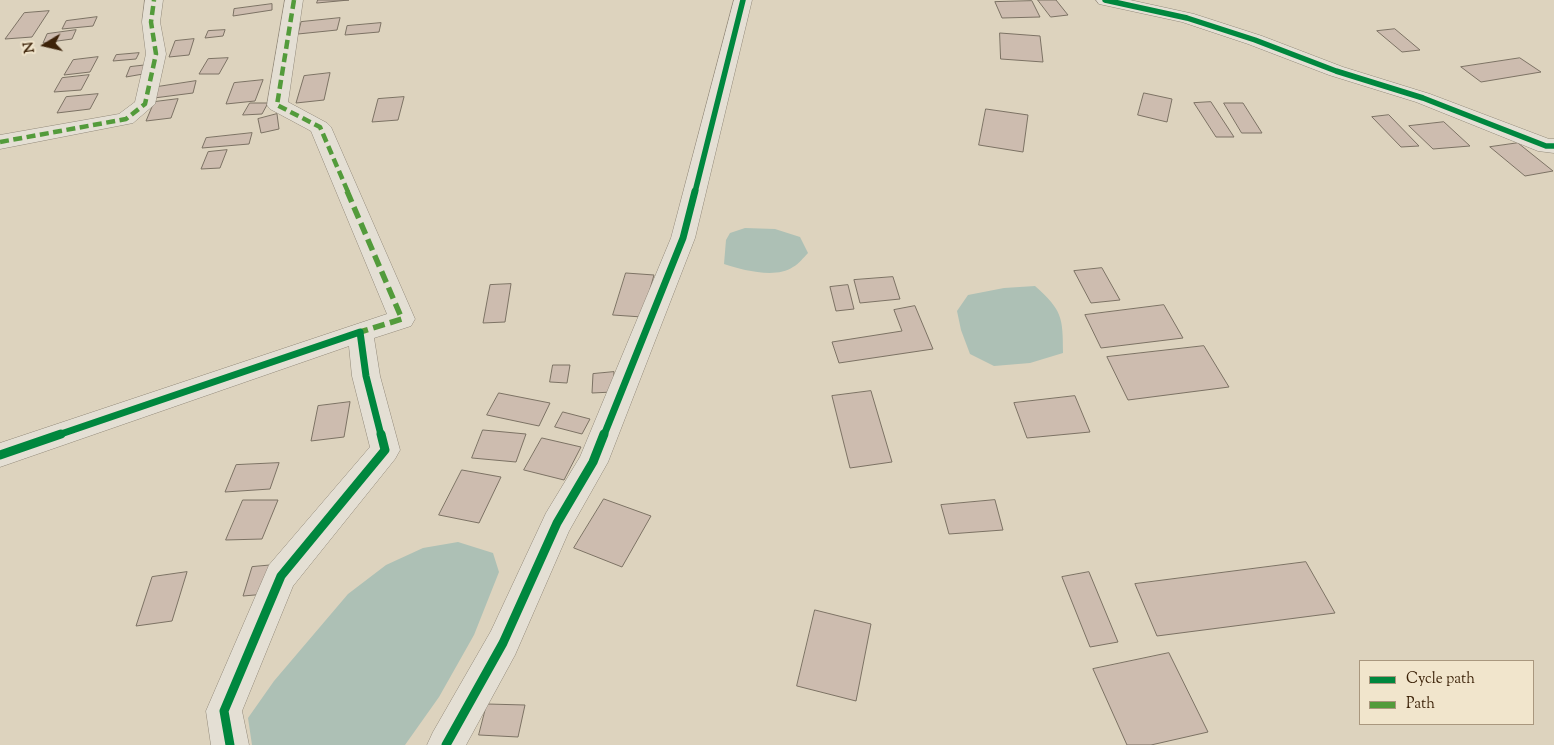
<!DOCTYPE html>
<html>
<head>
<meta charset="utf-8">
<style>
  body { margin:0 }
  #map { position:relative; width:1554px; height:745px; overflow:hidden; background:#ddd3be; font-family:"Sorts Mill Goudy",serif }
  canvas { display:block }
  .legend { position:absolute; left:1359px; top:660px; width:175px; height:65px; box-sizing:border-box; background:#f1e5cc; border:1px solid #a9977e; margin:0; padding:6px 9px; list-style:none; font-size:15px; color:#3d2309 }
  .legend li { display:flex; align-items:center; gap:10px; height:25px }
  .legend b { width:25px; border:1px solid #a9977e }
  .north { position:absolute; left:20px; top:20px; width:50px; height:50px; -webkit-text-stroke:4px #f1e5cc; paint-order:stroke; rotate:261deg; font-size:14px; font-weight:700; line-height:20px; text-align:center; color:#3d2309 }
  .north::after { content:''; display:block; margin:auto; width:18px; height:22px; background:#3d2309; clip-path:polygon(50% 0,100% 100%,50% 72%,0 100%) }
</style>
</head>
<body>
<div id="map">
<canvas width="1554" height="745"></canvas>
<ul class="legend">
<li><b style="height:6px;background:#00873e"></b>Cycle path</li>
<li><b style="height:6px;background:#539b3b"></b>Path</li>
</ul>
<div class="north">N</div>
</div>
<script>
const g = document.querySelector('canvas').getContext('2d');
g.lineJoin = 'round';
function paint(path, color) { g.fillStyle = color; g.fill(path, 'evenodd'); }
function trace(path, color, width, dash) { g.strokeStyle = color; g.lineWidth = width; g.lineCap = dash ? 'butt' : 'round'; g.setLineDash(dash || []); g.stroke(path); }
paint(new Path2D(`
  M745 228 775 229 800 237 808 253C803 258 799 264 793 267 776 279 742 270 724 264L726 240 730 233Z
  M1035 286C1062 310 1063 317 1063 353L1030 363 994 366 970 354 961 330 957 311 968 295 1004 288Z
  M458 542 493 553 499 572 474 635 439 697 405 745H252L248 718 274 681 348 594 386 565 423 548Z`), '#adc0b5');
const building = new Path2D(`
  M318 0H349L317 3Z
  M1038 0H1056L1068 15 1051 17Z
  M1032 1 1040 17 1002 18 995 2Z
  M272 4V10L233 16 234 9Z
  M49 11 32 37 5 39 24 13Z
  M97 17 93 26 62 29 66 21Z
  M340 18 337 30 298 34 301 22Z
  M381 23 379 32 345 35 347 26Z
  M1395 29 1420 50 1402 52 1377 31Z
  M76 30 72 39 43 43 47 34Z
  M225 30 223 36 205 38 208 31Z
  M1000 33 1040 36 1043 62 1001 59Z
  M194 39 189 55 169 57 175 41Z
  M139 53 136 59 113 61 116 55Z
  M98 57 90 72 64 75 73 60Z
  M228 58 219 74H199L208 59Z
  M1520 58 1541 72 1481 82 1461 67Z
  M147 65 143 74 126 77 130 67Z
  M330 73 324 100 296 103 304 76Z
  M89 75 81 90 54 92 62 78Z
  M263 80 255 101 226 104 234 83Z
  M196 81 193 93 154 98 157 87Z
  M1144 93 1172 99 1167 122 1138 115Z
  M98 94 90 109 57 113 66 97Z
  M404 97 398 120 372 122 378 99Z
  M178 99 171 118 146 121 154 102Z
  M1211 102 1234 137H1216L1194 103Z
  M250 103H268L262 114 243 115Z
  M1224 103H1243L1262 133H1242Z
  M986 109 1028 115 1023 152 979 145Z
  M277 114 279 129 261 133 258 119Z
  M1389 115 1419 146 1401 147 1372 117Z
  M1444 122 1470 146 1433 149 1409 126Z
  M252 133 249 144 202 148 206 138Z
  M1518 143 1553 171 1525 176 1490 147Z
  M227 150 220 168 201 169 208 152Z
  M1102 268 1120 300 1091 303 1074 271Z
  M626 273 654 275 642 317 613 315Z
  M893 277 900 299 860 303 854 280Z
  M511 284 505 322 483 323 490 285Z
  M848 285 854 309 836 311 830 287Z
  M1164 305 1183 338 1101 348 1085 315Z
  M915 306 933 349 839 363 832 342 902 331 894 310Z
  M1204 346 1229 387 1128 400 1107 357Z
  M553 365H570L567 383 550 382Z
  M614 372 613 392 592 393 593 374Z
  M871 391 892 462 850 468 832 396Z
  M499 393 550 403 539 426 487 415Z
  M1075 396 1090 432 1027 438 1014 403Z
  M350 402 344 437 311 441 318 406Z
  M563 412 590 419 582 434 555 427Z
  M483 430 526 434 516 462 472 458Z
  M542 438 581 447 564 480 524 470Z
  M279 463 270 489 225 492 236 465Z
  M462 470 501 477 479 523 439 515Z
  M604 499 651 516 622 567 574 548Z
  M243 500H278L262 539 226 540Z
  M995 500 1003 530 949 534 941 505Z
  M1306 562 1335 613 1157 636 1135 584Z
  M274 565 266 594 243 596 252 567Z
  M187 572 172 621 136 626 152 577Z
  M1089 572 1118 642 1090 647 1062 577Z
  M815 610 871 624 856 701 797 686Z
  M1169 653 1208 732 1151 745H1127L1093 669Z
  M487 704 525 705 518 737 479 735Z`);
paint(building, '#cdbcaf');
trace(building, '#7c7264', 1);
const minor = new Path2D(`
  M145 0H163L160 22 166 54 155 104 133 123 0 149V135L119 114 135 102 146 54 142 22Z
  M285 0H303L288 102 327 123 331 127 415 319 411 326 374 338 380 376 400 450 395 459 293 586 242 711 249 745H211L206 711 269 565 370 447 352 376 349 346 0 467V443L387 314 311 131 270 109 267 105Z
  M734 0H752L695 238 608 462 569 531 515 655 466 745H427L433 732 491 631 546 513 580 457 671 238Z
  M1096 0H1130L1194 14 1262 36 1343 67 1430 94 1549 139H1554V153L1538 151 1416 102 1329 75 1248 44 1182 22 1099 4Z`);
trace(minor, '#938a7b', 1);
paint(minor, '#e4dfd4');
trace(new Path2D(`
  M294 0 277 105 320 127 348 192
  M0 142 126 119 145 104 156 54 151 22 154 0`), '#539b3b', 4.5, [9, 4.5]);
trace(new Path2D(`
  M347 191 402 319 360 332`), '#539b3b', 5.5, [12, 5.5]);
trace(new Path2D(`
  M1105 0 1187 18 1255 40 1336 71 1423 98 1546 146H1554
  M695 192 743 0`), '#00873e', 5.5);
trace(new Path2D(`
  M58 435 360 332 366 376 381 435
  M604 435 683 238 695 191`), '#00873e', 7);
trace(new Path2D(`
  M0 455 61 434
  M230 745 224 711 281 576 385 450 381 434
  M446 745 503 643 557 523 593 462 604 434`), '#00873e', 9);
</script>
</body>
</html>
